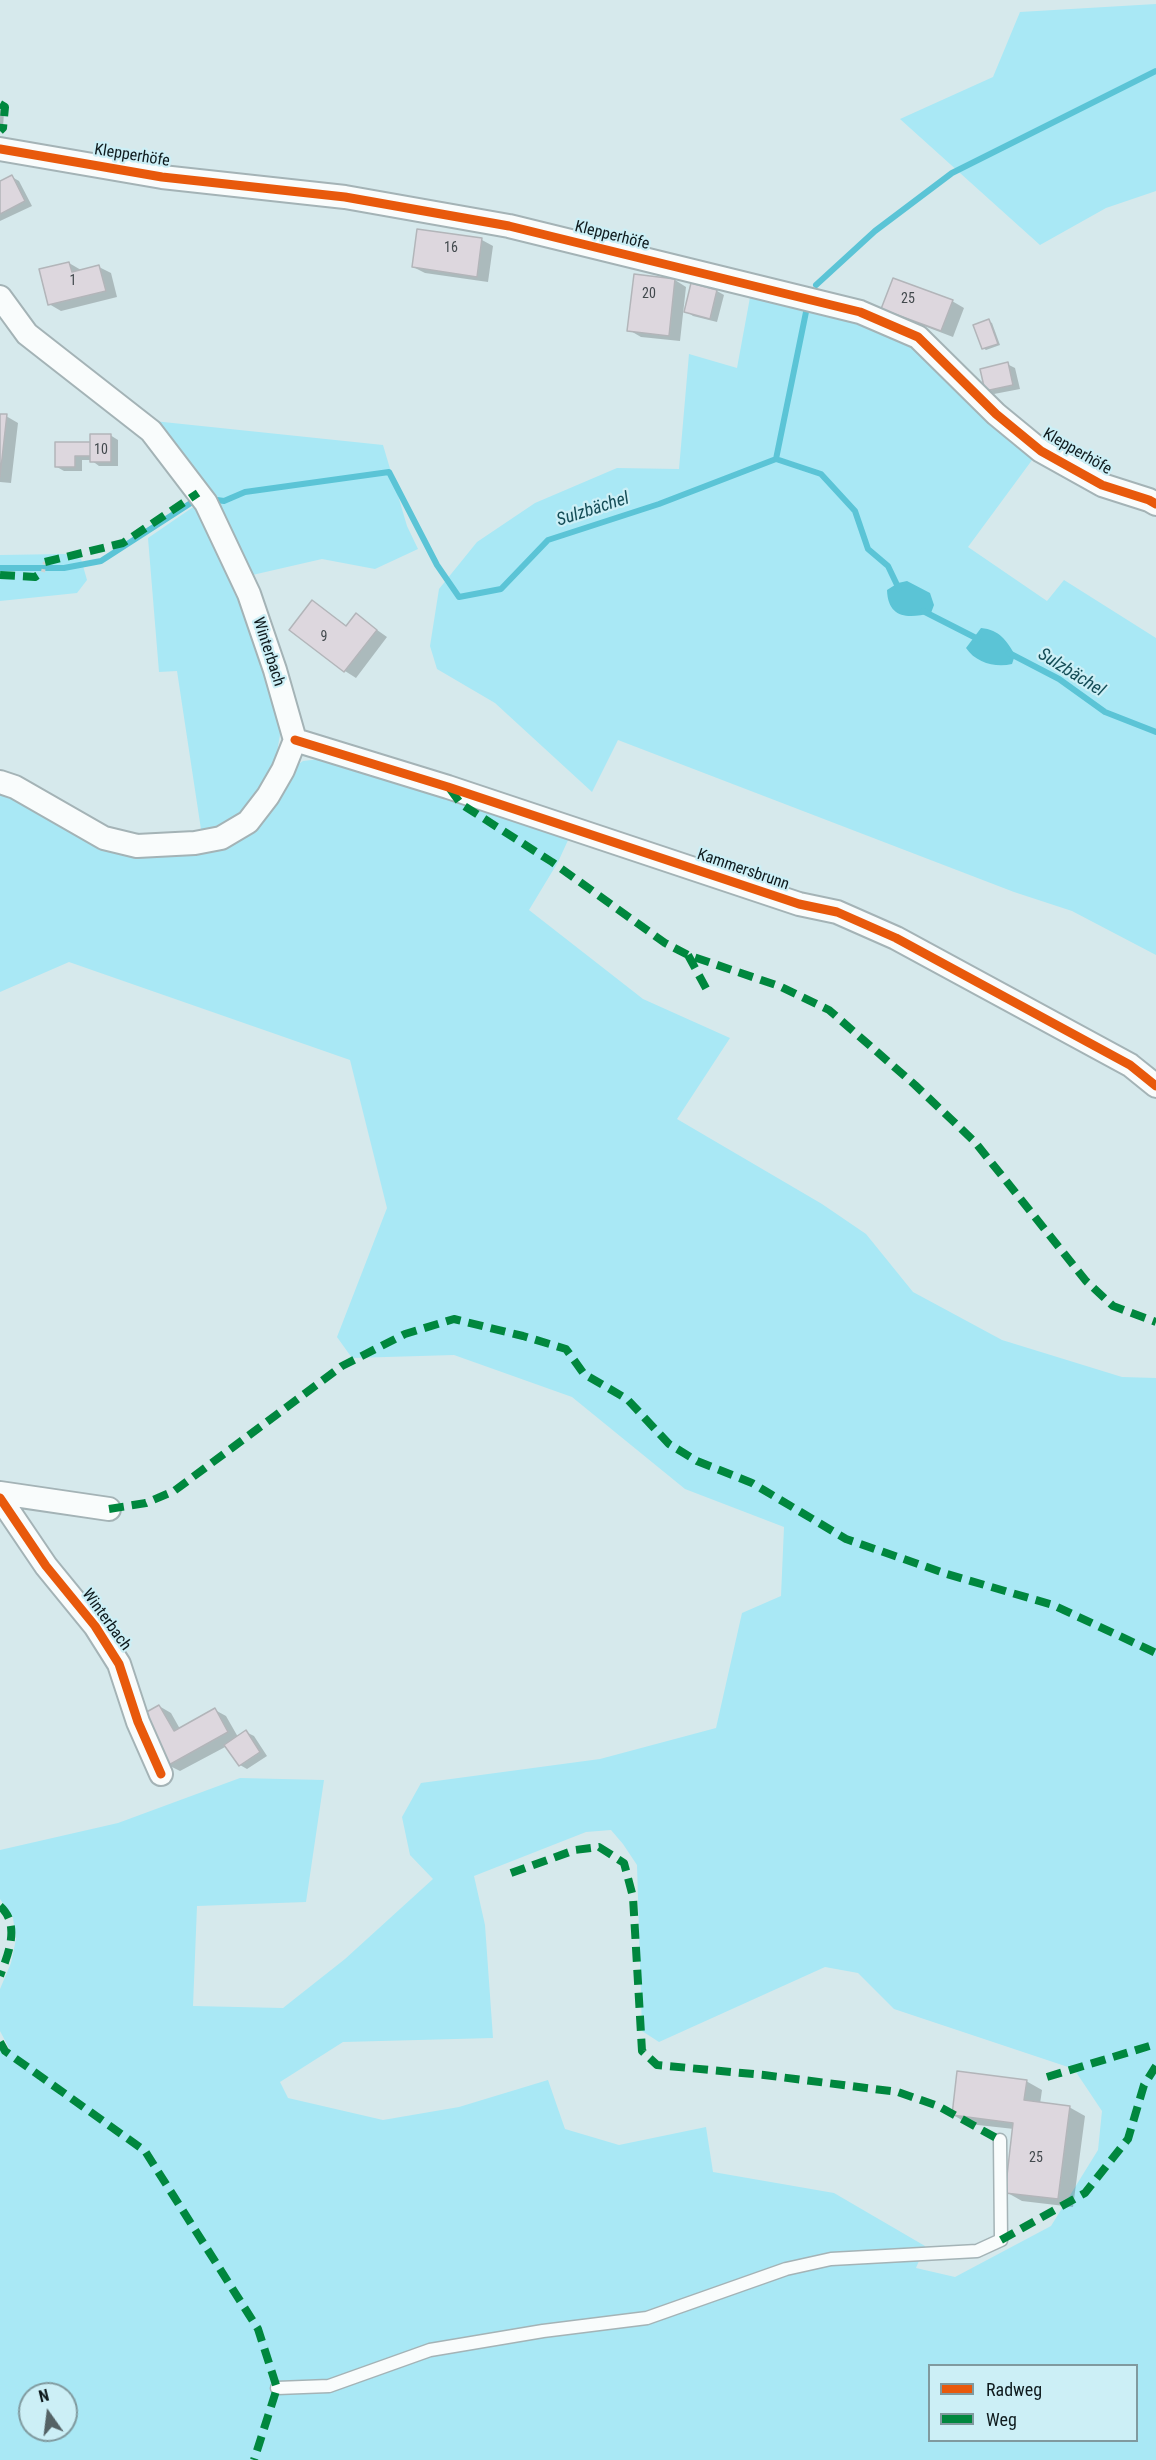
<!DOCTYPE html>
<html>
<head>
<meta charset="utf-8">
<style>
  body { margin:0 }
  #map { position:relative; width:1156px; height:2460px; overflow:hidden; background:#d6e9ec; font-family:"Roboto Condensed",sans-serif }
  canvas { display:block }
  .legend { position:absolute; left:928px; top:2364px; width:210px; height:78px; box-sizing:border-box; background:#cceff6; border:2px solid #809a9f; margin:0; padding:8px 10px; list-style:none; font-size:18px; color:#0e1a1d }
  .legend li { display:flex; align-items:center; gap:12px; height:30px }
  .legend b { width:30px; border:2px solid #809a9f }
  .north { position:absolute; left:18px; top:2382px; width:60px; height:60px; box-sizing:border-box; background:#cceff6; border:2px solid #809a9f; border-radius:50%; rotate:346deg; font-size:16px; font-weight:700; line-height:24px; text-align:center; color:#0e1a1d }
  .north::after { content:''; display:block; margin:auto; width:21px; height:27px; background:#546265; clip-path:polygon(50% 0,100% 100%,50% 72%,0 100%) }
</style>
</head>
<body>
<div id="map">
<canvas width="1156" height="2460"></canvas>
<ul class="legend">
<li><b style="height:8px;background:#e8590c"></b>Radweg</li>
<li><b style="height:8px;background:#00873e"></b>Weg</li>
</ul>
<div class="north">N</div>
</div>
<script>
const g = document.querySelector('canvas').getContext('2d');
g.lineJoin = 'round';
function paint(path, color) { g.fillStyle = color; g.fill(path, 'evenodd'); }
function trace(path, color, width, dash) { g.strokeStyle = color; g.lineWidth = width; g.lineCap = dash ? 'butt' : 'round'; g.setLineDash(dash || []); g.stroke(path); }
function label(font, color, halo, rows, align = 'center') {
  g.font = font + ' "Roboto Condensed",sans-serif'; g.lineWidth = 4.5; g.setLineDash([]); g.textBaseline = 'middle'; g.strokeStyle = halo; g.fillStyle = color; for (const [text, x, y, turn = 0] of rows) {
    g.save(); g.translate(x, y); g.rotate((+turn || 0) * Math.PI / 180); g.textAlign = isNaN(turn) ? turn : align; if (halo) g.strokeText(text, 0, 0); g.fillText(text, 0, 0); g.restore();
  }
}
paint(new Path2D(`
  M1156 4V191L1106 208 1040 245 900 119 993 77 1020 12Z
  M751 292 843 313 919 345 1035 456 968 547 1047 601 1064 580 1156 638V955L1072 911 1014 892 618 740 592 792 495 703 437 669 430 646 439 589 477 542 535 503 617 468 679 469 689 354 737 368Z
  M144 420 383 445 407 526 418 549 375 569 322 559 248 576Z
  M199 503 244 597 281 729 275 764 245 815 202 836 177 671 159 672 148 538Z
  M65 554 81 559 87 580 77 593 0 601V555Z
  M320 759 425 786 569 838 558 862 529 910 643 999 730 1038 677 1119 822 1204 866 1234 913 1292 1002 1340 1122 1377 1156 1378V2460H0V2048L10 2050 0 2031V1989L11 1963 16 1939 13 1918 0 1899V1850L118 1823 240 1778 324 1780 306 1902 197 1906 193 2006 283 2008 345 1959 433 1879 410 1855 402 1817 421 1783 600 1759 716 1728 742 1613 781 1596 784 1527 685 1489 572 1397 454 1355 352 1358 337 1337 387 1208 350 1060 69 962 0 992V792L102 844 227 843 294 767 303 761ZM611 1830 623 1844 637 1865 642 2031 659 2042 825 1967 858 1973 894 2009 1074 2069 1102 2111 1098 2150 1051 2226 955 2277 916 2268 925 2246 834 2193 713 2172 706 2127 619 2145 565 2129 548 2080 459 2107 383 2120 288 2098 280 2082 343 2042 493 2038 485 1925 474 1876 586 1832ZM930 2366H1136V2440H930ZM30 2394H66V2430H30Z`), '#a9e8f5');
paint(new Path2D(`
  M907 581 930 593 934 605 931 613C907 619 888 618 887 590L898 583Z
  M981 628C1000 630 1006 640 1015 655L1012 664C996 668 976 663 966 648Z`), '#5bc4d6');
paint(new Path2D(`
  M0 109 4 112 3 128H0Z
  M12 177 19 181 32 206 0 221V183Z
  M482 240 493 246 488 282 425 273 413 267Z
  M69 263 81 270 99 267 111 273 117 297 61 311 49 304Z
  M675 280 686 287 680 341 641 337 629 330Z
  M717 291 724 295 717 322 693 316 686 311Z
  M952 301 964 308 953 337 895 315 883 308Z
  M989 321 992 323 1000 345 986 350 983 348Z
  M1007 364 1015 368 1020 389 994 394 987 390Z
  M0 415 6 416 18 423 11 483 0 482Z
  M110 435 118 440V466H99L91 460H82V471H64L57 467 91 443Z
  M313 602 347 626 356 615 387 637 356 678 345 671Z
  M159 1706 171 1713 180 1729 215 1710 226 1716 238 1737 246 1732 254 1736 267 1756 247 1769 240 1765 227 1746 180 1771 168 1765Z
  M1026 2081 1042 2090 1040 2104 1069 2107 1085 2116 1073 2207 1022 2201 1006 2192 1014 2129 969 2124 953 2115Z`), '#0003');
trace(new Path2D(`
  M816 285 875 231 952 173 1156 71
  M776 459 806 312
  M210 499 224 501 245 492 389 472 437 565 459 597 501 589 548 540 659 504 776 459 821 474 855 511 868 549 888 566 899 589
  M0 568H64L101 561 197 499
  M923 611 978 639
  M1009 653 1059 679 1105 712 1156 732`), '#5bc4d6', 6);
const building = new Path2D(`
  M12 175 25 201 0 214V181Z
  M417 229 482 238 477 277 412 267Z
  M69 262 72 272 99 265 106 291 48 305 39 269Z
  M634 274 675 279 669 336 627 331Z
  M893 278 953 300 941 331 881 309Z
  M691 283 717 290 710 319 684 312Z
  M989 319 998 344 982 349 973 325Z
  M1008 362 1013 385 985 391 980 369Z
  M0 414H7L0 477Z
  M90 434H111V462H90Z
  M55 442H90V456H75V467H55Z
  M312 600 346 626 356 613 377 630 344 672 289 630Z
  M159 1705 174 1731 215 1708 228 1732 167 1766 143 1714Z
  M246 1730 260 1752 239 1766 224 1745Z
  M957 2071 1027 2080 1024 2100 1070 2106 1058 2199 1005 2193 1013 2123 952 2115Z`);
paint(building, '#ddd7de');
trace(building, '#b2b5b9', 1.5);
const service = new Path2D(`
  M277 2388 329 2386 430 2350 543 2331 647 2318 786 2269 831 2259 977 2251 1001 2240 1000 2140`);
const minor = new Path2D(`
  M0 149 162 177 345 197 509 226 860 312 918 337 996 414 1041 451 1102 485 1149 500 1156 504
  M0 297 27 334 151 431 206 503 249 594 275 670 295 740 283 770 268 796 248 822 221 838 195 843 137 846 104 838 15 787 0 782
  M295 740 448 787 799 904 837 912 896 938 1130 1065 1156 1086
  M0 1493 109 1509
  M0 1498 46 1566 95 1626 119 1664 138 1722 161 1774`);
trace(service, '#a4b3b6', 15);
trace(minor, '#a4b3b6', 26);
trace(new Path2D(`
  M43 572 45 562`), '#ced3d3', 4, [3, 4.5]);
trace(service, '#f9fcfc', 12);
trace(minor, '#f9fcfc', 22);
trace(new Path2D(`
  M0 104 5 107 3 128 0 131
  M45 562 123 543 198 493
  M0 575 35 577 43 572
  M450 789 461 804 552 862 665 943 688 955 779 986 829 1010 915 1085 975 1142 1086 1281 1113 1306 1156 1322
  M688 955 708 992
  M109 1509 146 1503 174 1491 342 1366 405 1334 454 1319 523 1336 566 1349 584 1374 627 1399 669 1444 697 1461 752 1483 846 1539 947 1574 1053 1605 1156 1653
  M511 1873 575 1850 599 1847 624 1863 633 1897 642 2051 657 2065 764 2075 898 2092 938 2106 1000 2140
  M0 1906C21 1925 8 1954 0 1976
  M0 2042 5 2051 145 2151 258 2329 277 2388 254 2460
  M1047 2077 1156 2044
  M1001 2240 1085 2193 1128 2139 1144 2085 1156 2066`), '#00873e', 8, [15, 8]);
trace(new Path2D(`
  M0 149 162 177 345 197 509 226 860 312 918 337 996 414 1041 451 1102 485 1149 500 1156 504
  M295 740 448 787 799 904 837 912 896 938 1130 1065 1156 1086
  M0 1498 46 1566 95 1626 119 1664 138 1722 161 1774`), '#e8590c', 9);
label('14px', '#42494d', null, [
  ["16",451,248],
  ["1",73,281],
  ["20",649,294],
  ["25",908,299],
  ["10",101,450],
  ["9",324,637],
  ["25",1036,2158]
]);
label('16px', '#0e1a1d', '#cceff6', [
  ["Klepperhöfe",132,156,9],
  ["Klepperhöfe",612,236,14],
  ["Klepperhöfe",1077,452,30],
  ["Winterbach",268,652,72],
  ["Kammersbrunn",743,870,19],
  ["Winterbach",106,1620,54]
]);
label('italic 18px', '#154d57', '#cceff6', [
  ["Sulzbächel",593,510,-18],
  ["Sulzbächel",1071,673,32]
]);
</script>
</body>
</html>
